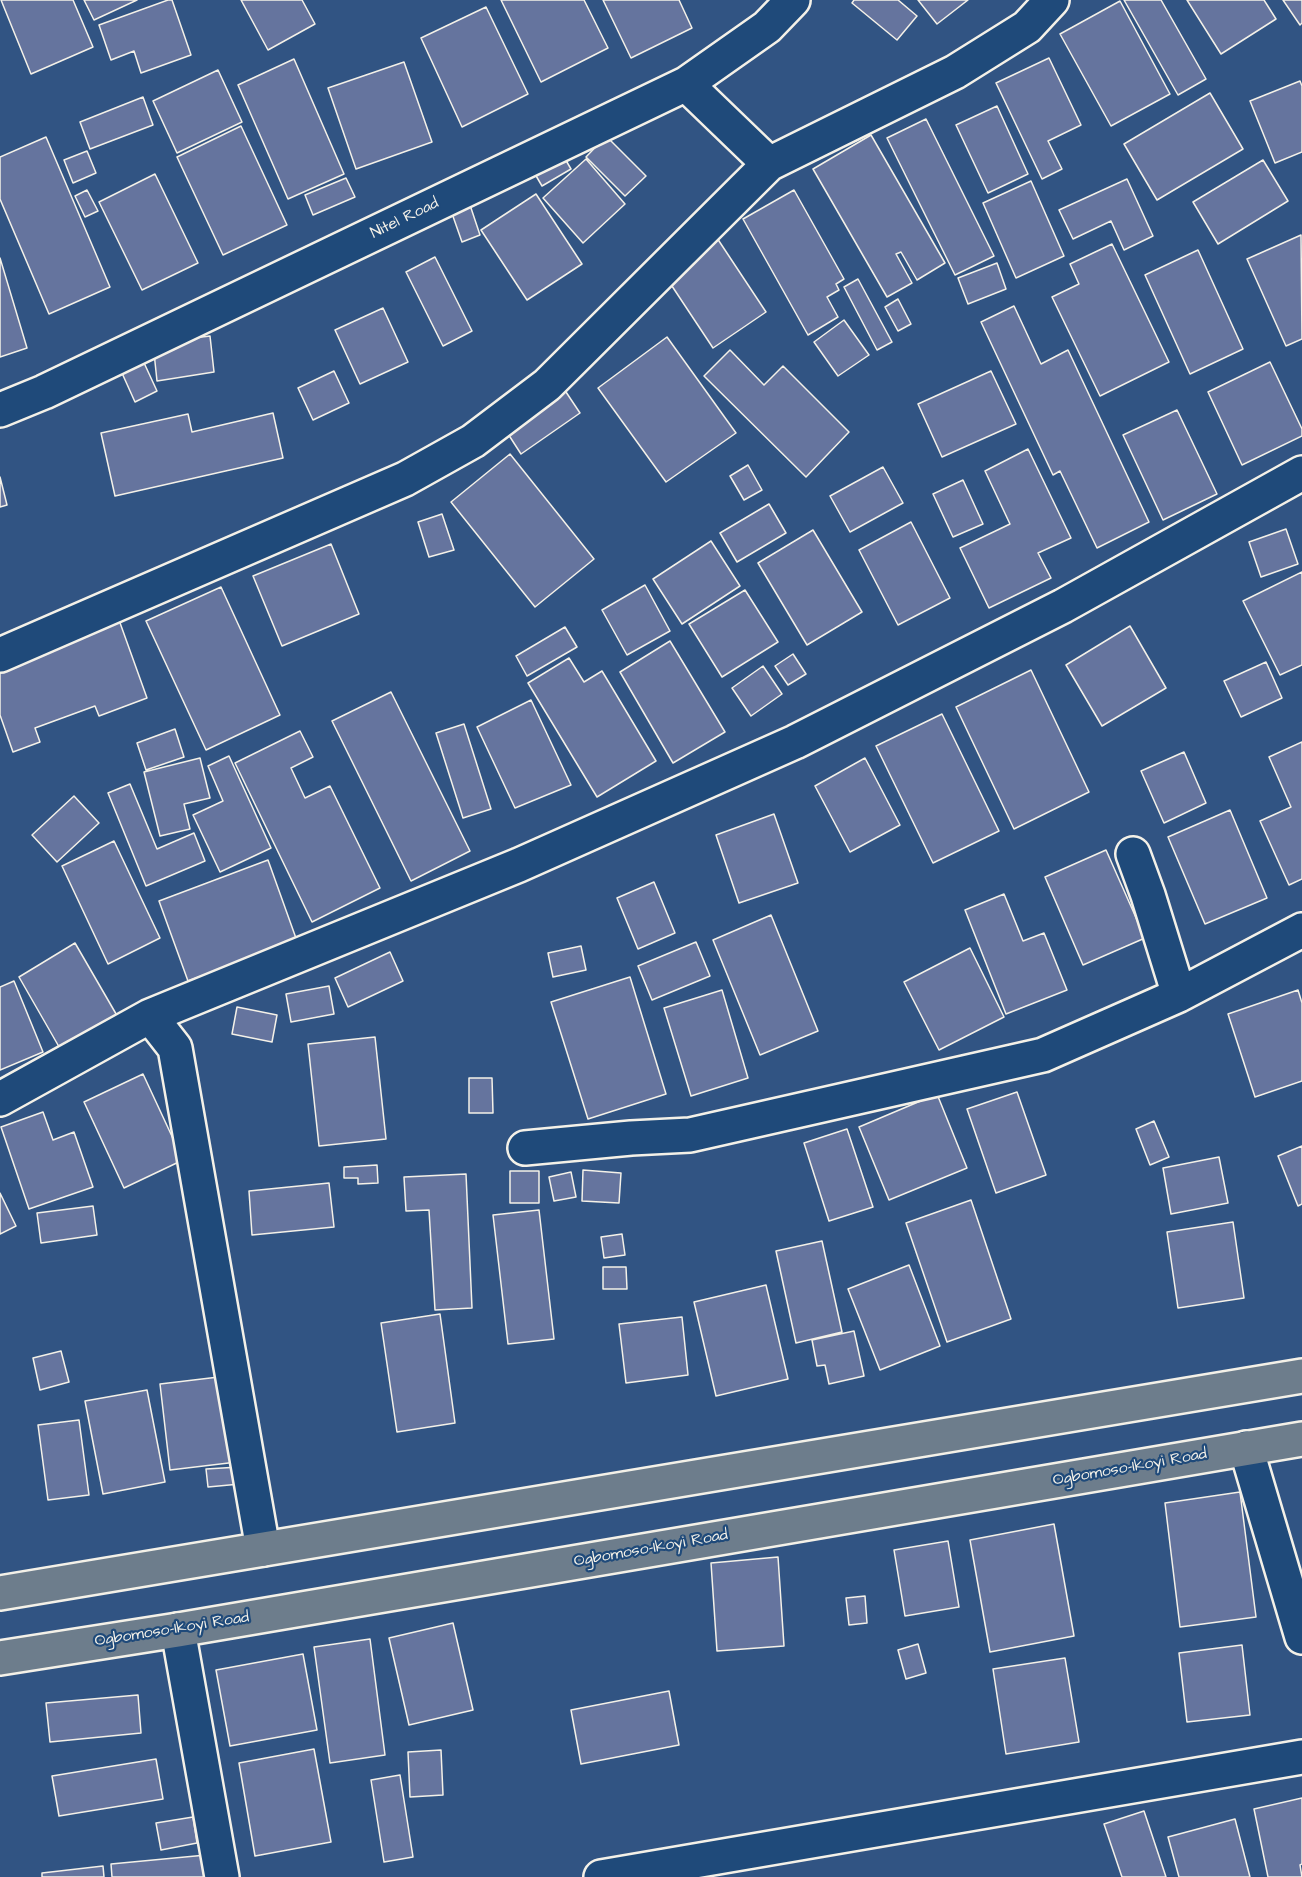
<!DOCTYPE html>
<html>
<head>
<meta charset="utf-8">
<style>
  body { margin:0 }
  canvas { display:block; background:#315483 }
</style>
</head>
<body>
<canvas width="1302" height="1877"></canvas>
<script>
const g = document.querySelector('canvas').getContext('2d');
g.lineJoin = 'round';
function paint(path, color) { g.fillStyle = color; g.fill(path, 'evenodd'); }
function trace(path, color, width, dash) { g.strokeStyle = color; g.lineWidth = width; g.lineCap = dash ? 'butt' : 'round'; g.setLineDash(dash || []); g.stroke(path); }
function label(font, color, halo, rows, align = 'center') {
  g.font = font + ' "Architects Daughter",sans-serif'; g.lineWidth = 4.5; g.setLineDash([]); g.textBaseline = 'middle'; g.strokeStyle = halo; g.fillStyle = color; for (const [text, x, y, turn = 0] of rows) {
    g.save(); g.translate(x, y); g.rotate((+turn || 0) * Math.PI / 180); g.textAlign = isNaN(turn) ? turn : align; if (halo) g.strokeText(text, 0, 0); g.fillText(text, 0, 0); g.restore();
  }
}
const building = new Path2D(`
  M1 0H73L93 47 31 74Z
  M84 0H137L94 20Z
  M168 0H172L191 55 141 73 134 51 111 60 99 25Z
  M241 0H302L315 24 268 50Z
  M501 0H584L608 48 541 82Z
  M603 0H679L692 28 631 58Z
  M854 0H898L917 16 897 40 852 3Z
  M918 0H968L937 24Z
  M1124 0H1161L1206 79 1178 95Z
  M1187 0H1264L1276 19 1221 54Z
  M1283 0H1302V23L1300 25Z
  M1120 1 1170 94 1111 126 1060 34Z
  M486 7 528 94 462 127 421 38Z
  M1049 58 1081 125 1048 141 1062 169 1042 179 996 83Z
  M294 59 344 174 288 199 238 85Z
  M404 62 432 142 356 169 328 88Z
  M218 70 242 122 177 153 153 101Z
  M1300 81 1302 86V152L1275 163 1250 101Z
  M1210 93 1243 149 1157 200 1124 144Z
  M143 97 153 125 90 149 80 122Z
  M997 106 1028 174 988 193 956 125Z
  M926 119 994 256 955 275 887 138Z
  M241 126 287 225 223 255 177 157Z
  M871 135 945 263 917 280 901 252 896 254 912 283 887 297 813 169Z
  M606 136 646 176 625 196 586 157Z
  M46 137 110 287 49 314 0 199V157Z
  M87 151 96 173 73 183 64 160Z
  M561 152 571 169 542 186 532 169Z
  M586 159 625 204 583 243 543 198Z
  M1263 160 1288 201 1218 244 1193 202Z
  M155 174 198 263 142 290 99 202Z
  M346 178 355 197 313 215 305 195Z
  M1127 179 1153 236 1124 250 1111 221 1073 239 1059 210Z
  M1031 181 1064 256 1016 278 983 203Z
  M87 190 98 211 85 217 75 196Z
  M794 190 844 279 836 284 839 290 827 297 838 317 808 335 743 219Z
  M536 194 582 264 527 300 481 230Z
  M468 199 480 235 462 242 449 205Z
  M1301 235 1302 339 1286 346 1247 259Z
  M717 238 766 312 713 348 664 274Z
  M1112 244 1169 362 1100 396 1052 297 1079 284 1070 264Z
  M1198 250 1243 349 1190 374 1145 275Z
  M435 257 472 331 443 346 406 272Z
  M0 258 27 348 0 357Z
  M997 263 1006 289 968 304 958 278Z
  M858 279 892 342 877 350 844 287Z
  M898 299 911 324 898 331 885 307Z
  M1014 306 1041 364 1068 350 1149 522 1097 548 1060 471 1053 475 981 322Z
  M383 308 408 362 360 384 335 330Z
  M844 320 869 355 838 376 814 342Z
  M210 336 214 372 157 381 153 343Z
  M667 337 736 433 666 482 598 388Z
  M730 350 764 385 783 366 849 432 806 477 704 376Z
  M139 352 157 391 135 402 117 362Z
  M1270 362 1302 429V436L1242 465 1208 392Z
  M334 371 349 403 313 420 298 388Z
  M991 371 1016 424 942 457 918 404Z
  M560 383 580 413 521 454 501 423Z
  M1177 410 1217 494 1163 520 1123 435Z
  M273 413 283 458 115 496 101 433 188 414 192 432Z
  M1028 449 1071 538 1038 553 1051 578 989 608 960 548 1010 524 985 471Z
  M510 454 594 559 535 607 451 502Z
  M748 465 762 490 744 500 730 476Z
  M883 467 903 503 850 532 830 496Z
  M0 477 7 505 0 507Z
  M963 480 983 524 953 537 933 494Z
  M769 504 786 533 737 562 720 533Z
  M442 514 454 550 429 557 418 522Z
  M911 522 950 598 898 625 859 550Z
  M1286 529 1298 564 1261 577 1249 542Z
  M813 530 862 612 807 645 758 563Z
  M711 541 740 586 682 624 653 579Z
  M331 544 359 614 282 646 253 576Z
  M1302 572V665L1280 675 1243 601Z
  M645 585 670 631 627 655 602 610Z
  M221 587 280 715 206 750 146 621Z
  M745 590 778 642 722 677 689 624Z
  M119 620 147 698 99 716 95 706 35 728 40 742 13 752 0 715V662Z
  M1130 626 1166 688 1102 726 1066 665Z
  M565 627 577 647 527 676 516 656Z
  M670 641 725 732 673 763 620 672Z
  M793 654 806 674 788 685 775 666Z
  M569 658 584 682 602 671 656 761 597 797 528 683Z
  M1266 662 1282 698 1241 717 1224 681Z
  M763 666 782 694 751 716 732 688Z
  M1031 670 1089 792 1014 829 956 707Z
  M391 692 470 851 411 881 332 721Z
  M531 700 571 785 515 808 477 727Z
  M942 714 999 831 933 863 876 746Z
  M464 724 491 809 463 818 436 733Z
  M175 729 184 757 146 770 137 743Z
  M300 731 313 757 291 768 305 798 330 786 380 888 312 922 235 763Z
  M1302 742V879L1289 885 1260 821 1291 807 1269 757Z
  M1184 752 1206 803 1164 823 1141 771Z
  M229 756 271 848 220 872 193 815 223 801 208 766Z
  M200 758 210 798 184 804 190 829 160 836 144 772Z
  M865 758 900 825 850 852 815 786Z
  M130 784 157 849 194 833 205 861 146 886 108 793Z
  M74 796 99 823 57 862 32 835Z
  M1230 810 1267 898 1205 924 1168 837Z
  M774 814 798 883 739 903 716 835Z
  M114 841 160 938 108 964 62 866Z
  M1106 850 1145 938 1083 965 1045 877Z
  M268 860 297 941 188 981 159 901Z
  M654 882 675 933 638 949 617 898Z
  M1004 894 1023 941 1044 933 1067 990 1006 1014 965 910Z
  M771 915 818 1031 760 1055 713 940Z
  M696 942 710 976 652 1000 638 966Z
  M75 943 119 1019 62 1052 19 977Z
  M581 946 586 970 553 977 548 953Z
  M970 948 1004 1017 939 1050 904 982Z
  M390 952 403 981 348 1007 335 978Z
  M630 977 666 1094 588 1119 551 1002Z
  M14 981 43 1052 0 1070V987Z
  M329 986 334 1014 291 1022 286 994Z
  M722 990 748 1078 691 1096 664 1008Z
  M1298 990 1302 1003V1081L1255 1097 1228 1014Z
  M237 1007 277 1015 272 1042 232 1034Z
  M375 1037 386 1139 319 1146 308 1044Z
  M143 1074 183 1160 124 1188 84 1102Z
  M469 1078H492L493 1113H469Z
  M1017 1092 1046 1175 996 1193 967 1109Z
  M937 1094 967 1168 889 1200 859 1127Z
  M43 1112 53 1140 74 1132 93 1187 29 1209 1 1127Z
  M1154 1121 1169 1157 1150 1165 1136 1129Z
  M847 1129 873 1207 829 1221 804 1143Z
  M1302 1146V1204L1298 1206 1278 1156Z
  M1219 1157 1228 1203 1171 1214 1163 1168Z
  M377 1165 378 1183 358 1184V1178H344V1167Z
  M583 1170 621 1173 619 1203 582 1201Z
  M510 1171H539V1203H510Z
  M571 1172 576 1197 554 1201 549 1177Z
  M466 1174 472 1308 435 1310 429 1210 406 1211 404 1177Z
  M329 1183 334 1227 252 1235 249 1191Z
  M0 1193 16 1226 0 1234Z
  M971 1200 1011 1319 947 1342 906 1223Z
  M93 1206 97 1235 41 1243 37 1213Z
  M539 1210 554 1339 508 1344 493 1215Z
  M1233 1222 1244 1298 1178 1308 1167 1232Z
  M622 1234 625 1255 604 1258 601 1237Z
  M822 1241 842 1332 796 1343 776 1251Z
  M909 1265 940 1346 880 1370 848 1289Z
  M603 1267H626L627 1289H603Z
  M766 1285 788 1379 716 1396 694 1302Z
  M440 1314 455 1423 397 1432 381 1323Z
  M682 1317 688 1375 626 1383 619 1324Z
  M854 1331 864 1376 829 1384 825 1365 817 1366 812 1340Z
  M61 1351 69 1382 40 1390 33 1358Z
  M227 1376 237 1462 170 1470 160 1384Z
  M147 1390 165 1482 103 1494 85 1401Z
  M79 1420 89 1495 48 1500 38 1425Z
  M239 1467 240 1484 208 1487 206 1469Z
  M1240 1492 1256 1617 1180 1627 1165 1503Z
  M1054 1524 1074 1636 990 1652 970 1540Z
  M948 1541 959 1607 905 1616 894 1550Z
  M778 1557 784 1646 717 1651 711 1563Z
  M865 1596 867 1623 849 1625 846 1598Z
  M453 1623 473 1710 409 1725 389 1638Z
  M370 1639 385 1755 330 1763 314 1647Z
  M918 1644 926 1673 906 1679 898 1650Z
  M1242 1645 1250 1715 1187 1722 1179 1653Z
  M303 1654 317 1730 230 1746 216 1670Z
  M1065 1658 1079 1742 1006 1754 993 1669Z
  M669 1691 679 1745 581 1764 571 1710Z
  M138 1695 141 1733 50 1742 46 1703Z
  M314 1749 331 1842 255 1856 239 1763Z
  M441 1750 443 1795 410 1797 408 1752Z
  M156 1759 163 1799 59 1816 52 1776Z
  M400 1775 413 1857 384 1862 371 1780Z
  M1302 1798V1864L1300 1865 1302 1877H1268L1254 1809Z
  M1144 1811 1166 1877H1122L1104 1824Z
  M193 1817 197 1843 161 1850 156 1823Z
  M1235 1819 1250 1877H1179L1168 1837Z
  M206 1855 208 1877H112L111 1864Z
  M103 1866 104 1877H42V1873Z`);
paint(building, '#65749e');
trace(building, '#f4f1e8', 1.5);
const minor = new Path2D(`
  M769 164 955 72 1027 27 1052 0
  M0 410 44 392 686 84 767 27 793 0
  M0 655 405 479 473 441 547 385 769 164 686 84
  M1133 854 1148 895 1179 995
  M150 1016 175 1048 263 1549
  M0 1099 150 1016 519 865 795 742 1063 606 1302 473
  M525 1148 631 1138 690 1135 1043 1055 1179 995 1302 930
  M1246 1448 1302 1637
  M178 1630 222 1877
  M601 1877 1302 1757`);
const major = new Path2D(`
  M0 1593 1302 1376
  M0 1658 178 1630 1302 1439`);
trace(minor, '#f4f1e8', 38);
trace(major, '#f4f1e8', 38);
trace(minor, '#1f4a7a', 33);
trace(major, '#6d7d8c', 33);
label('16px', '#f4f1e8', '#1f4a7a', [
  ["Nitel Road",405,219,-26],
  ["Ogbomoso-Ikoyi Road",1130,1468,-10],
  ["Ogbomoso-Ikoyi Road",651,1549,-10],
  ["Ogbomoso-Ikoyi Road",172,1630,-9]
]);
</script>
</body>
</html>
